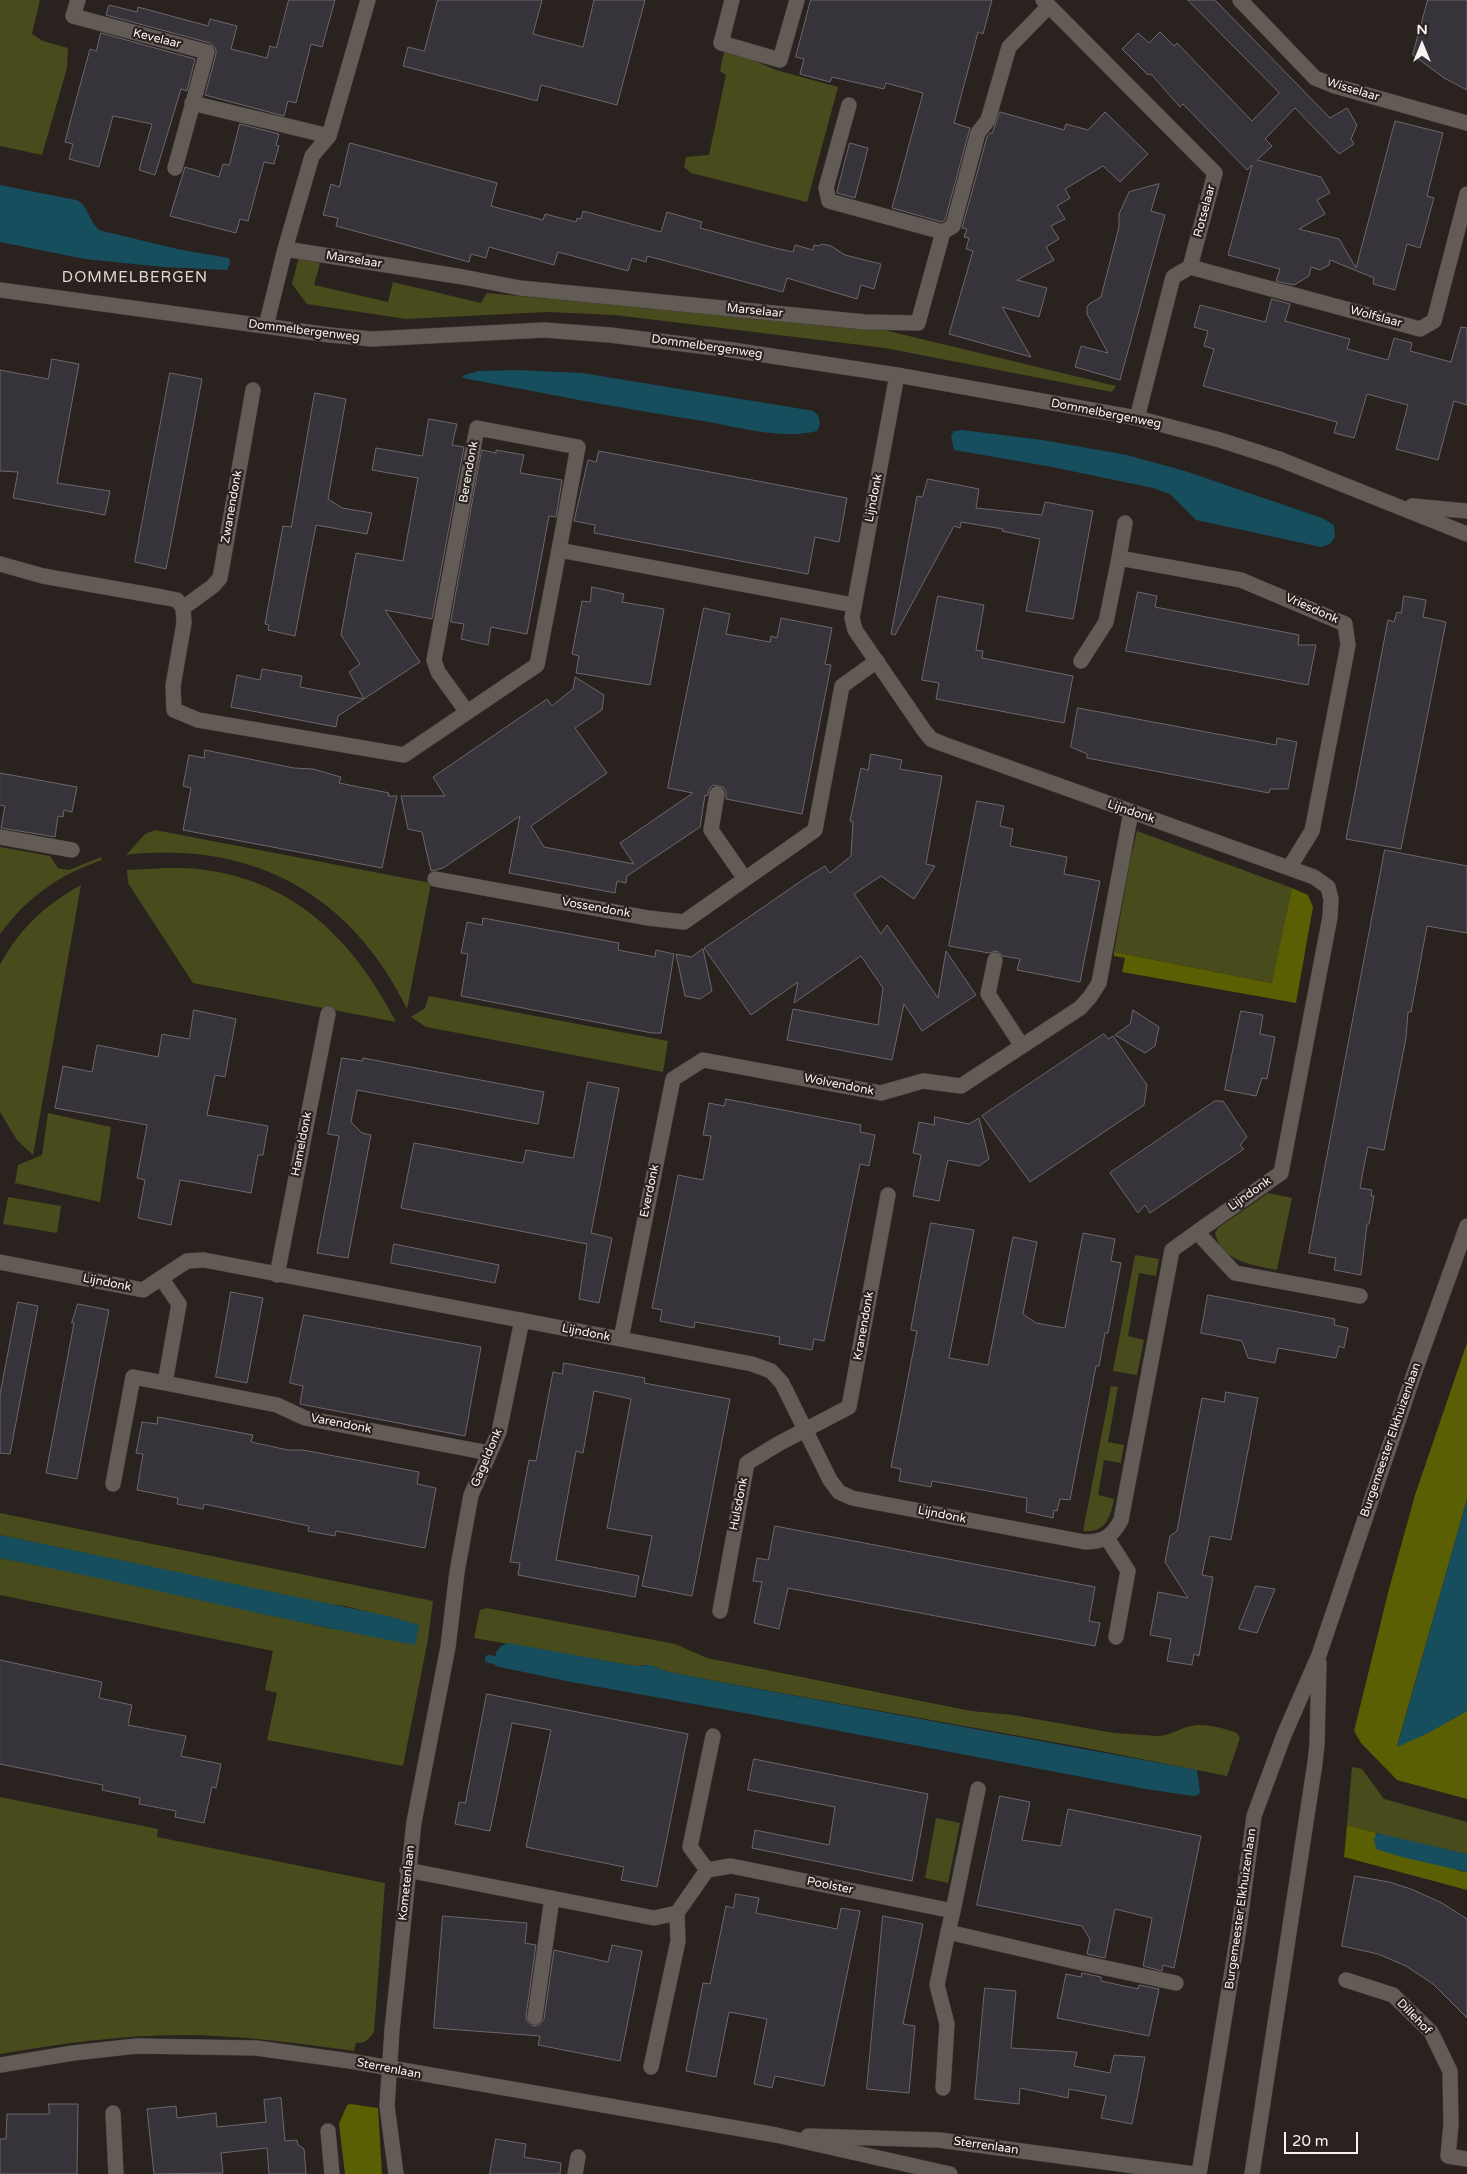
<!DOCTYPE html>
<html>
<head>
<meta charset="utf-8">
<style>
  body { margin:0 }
  #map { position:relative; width:1467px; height:2174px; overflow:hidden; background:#29221e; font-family:"Varela Round",sans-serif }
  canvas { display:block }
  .north { position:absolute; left:1397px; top:20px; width:50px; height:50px; -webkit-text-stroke:4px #29221e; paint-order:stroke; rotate:0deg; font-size:14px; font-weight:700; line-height:20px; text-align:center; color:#f8f2f0 }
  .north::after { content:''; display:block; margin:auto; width:18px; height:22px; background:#f8f2f0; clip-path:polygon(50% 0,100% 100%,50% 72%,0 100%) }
  .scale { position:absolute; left:1284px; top:2132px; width:74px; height:22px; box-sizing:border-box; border:2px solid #f8f2f0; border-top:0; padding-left:6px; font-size:15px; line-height:18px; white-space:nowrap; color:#f8f2f0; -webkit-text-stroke:4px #29221e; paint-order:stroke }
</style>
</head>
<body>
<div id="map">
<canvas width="1467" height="2174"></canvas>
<div class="north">N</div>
<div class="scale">20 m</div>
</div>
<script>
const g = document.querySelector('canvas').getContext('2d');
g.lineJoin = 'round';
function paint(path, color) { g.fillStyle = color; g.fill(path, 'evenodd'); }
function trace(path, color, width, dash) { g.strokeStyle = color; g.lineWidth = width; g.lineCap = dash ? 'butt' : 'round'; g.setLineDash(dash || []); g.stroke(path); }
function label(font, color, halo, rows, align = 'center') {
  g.font = font + ' "Varela Round",sans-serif'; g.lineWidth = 4.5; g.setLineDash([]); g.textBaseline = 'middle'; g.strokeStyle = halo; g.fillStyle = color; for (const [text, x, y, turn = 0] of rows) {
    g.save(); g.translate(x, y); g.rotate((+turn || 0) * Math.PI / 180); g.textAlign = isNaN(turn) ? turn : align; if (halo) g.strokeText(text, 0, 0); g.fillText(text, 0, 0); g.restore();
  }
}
paint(new Path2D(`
  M0 0H40L32 34 43 41 68 48 67 68 42 155 0 146Z
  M724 52 746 57 776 70 838 87 807 202 691 173 684 167 686 157 709 155 726 75 720 71Z
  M299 257 320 263 314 285 388 302 393 282 481 303 487 293 884 330 1116 386 1112 392 885 348 615 315 547 312 406 319 307 304 292 284Z
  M155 830 431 883 407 1009C352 895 252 840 126 855L145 834Z
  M1137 831 1292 888 1273 983 1114 952 1130 861Z
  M0 847 50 856 58 868 69 870 101 857 102 860C60 874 26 898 0 934Z
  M167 868C180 868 193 868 205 870 297 882 356 944 396 1022L193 983 128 883 127 870Z
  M81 885 33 1155 17 1140 0 1112V965C19 929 45 905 81 885Z
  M429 996 668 1041 663 1072 426 1027 411 1017 425 1008Z
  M48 1113 111 1127 100 1202 15 1183 18 1165 42 1155Z
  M1268 1193 1292 1198 1277 1270C1251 1264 1223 1263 1215 1233L1218 1228Z
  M8 1197 61 1206 57 1233 3 1224Z
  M1135 1255 1159 1259 1156 1276 1139 1273 1128 1336 1144 1340 1137 1375 1113 1371Z
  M1111 1386 1118 1387 1108 1442 1124 1445 1121 1463 1104 1460 1098 1495 1114 1499C1110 1518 1106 1533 1083 1531Z
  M0 1513 433 1601 428 1639 403 1766 267 1740 277 1693 265 1690 273 1651 0 1595V1558L115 1580 332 1629 419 1625 345 1606 326 1604 0 1535Z
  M487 1608 675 1644 707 1658 971 1711 1013 1715 1114 1733 1157 1736C1168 1736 1177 1730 1187 1727 1204 1722 1221 1728 1237 1733L1240 1738 1227 1776 1081 1747 720 1682 669 1672 650 1665 635 1666 474 1638 480 1610Z
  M1352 1767 1362 1769 1384 1799 1467 1822V1854L1407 1841 1347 1825Z
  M0 1797 158 1829 157 1837 385 1883 374 2032C369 2040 365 2043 356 2043L354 2051C297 2043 239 2035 181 2035 120 2035 60 2044 0 2054Z
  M936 1818 960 1823 948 1883 925 1878Z`), '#484c1c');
paint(new Path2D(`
  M1292 888 1308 895 1313 907 1296 1003 1122 972 1125 958 1114 956V952L1272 983Z
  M1467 1343V1499L1397 1746 1426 1734 1467 1711V1799L1397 1780 1361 1743 1354 1731 1389 1589 1415 1495Z
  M1347 1825 1377 1833 1375 1834 1460 1871 1467 1872V1890L1344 1857Z
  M351 2104 378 2108 382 2174H345L339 2124 347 2105Z`), '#5a5f04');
paint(new Path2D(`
  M0 185 76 200C90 205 88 225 102 231L182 250 229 258 230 264 227 270 163 267 85 259 0 242Z
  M517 370 582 373 802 409 813 411 818 415 820 424 817 431C780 440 740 427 703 421 623 409 543 393 463 378L462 376 478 371Z
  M962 430 1042 440 1127 455 1185 471 1322 518 1334 525 1335 537 1330 544 1321 547 1196 520 1170 494 1153 488 1052 467 954 450 951 436 954 431Z
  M1467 1499V1711L1426 1734 1397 1747Z
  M0 1535 388 1616 419 1625 415 1645C276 1619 139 1585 0 1558Z
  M508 1643 635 1666 650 1665 669 1672 720 1682 1192 1769 1197 1770 1200 1792 1198 1795 1193 1796 1146 1789 744 1713 571 1682 495 1666 496 1652 501 1646Z
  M1377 1833 1467 1854V1872L1402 1857 1376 1849 1374 1839Z`), '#164e5d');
trace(new Path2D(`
  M489 1659 503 1662`), '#164e5d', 8);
const building = new Path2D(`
  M289 0H335L322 47 311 44 296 103 288 101 284 116 205 95 216 54V49L210 43 106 15 109 5 137 12 138 7 208 26 210 19 237 26 231 49 267 58 270 46 276 48Z
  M438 0H542L533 34 583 47 594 0H645L617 105 541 85 537 101 403 66 408 47 424 51Z
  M811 0H992L983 34 978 32 954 123 970 128 945 220 942 222 892 208 923 93 886 83 884 89 832 77 830 82 800 74 804 59 796 57Z
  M1188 0H1215L1330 118 1347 108 1357 125 1351 139 1354 144 1339 154 1295 108 1265 139 1272 146 1257 160 1321 177 1330 193 1317 200 1325 214 1299 229 1339 239 1356 268 1395 121 1443 133 1427 196 1434 198 1420 248 1407 244 1395 290 1373 284 1374 278 1330 260 1329 265 1320 270 1311 267 1309 276 1294 285 1276 281 1280 269 1228 255 1252 165 1247 170 1183 104 1180 107 1152 75 1147 74 1122 49 1138 33 1149 43 1160 32 1174 46 1177 43 1252 121 1279 93Z
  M1428 0H1467V90L1444 78 1413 55Z
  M101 33 195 59 187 91 181 89 155 175 139 170 152 124 113 116 99 167 69 159 73 144 65 142 73 111 90 49 96 51Z
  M1000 112 1064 130 1066 124 1088 130 1105 112 1148 154 1120 182 1103 166 1065 189 1070 198 1057 206 1065 219 1051 226 1059 239 1046 247 1054 260 1017 280 1047 288 1039 317 1002 307 1031 357 949 334 973 251 966 249 969 238 964 237 967 229 962 228 987 137 990 133H992Z
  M240 124 279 134 276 145 279 146 274 164 264 162 248 221 240 219 236 233 170 216 185 167 219 177 223 164 229 165Z
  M350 143 497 183 491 206 543 220 545 214 576 222 577 218 581 219 583 211 661 232 667 212 702 222 700 228 771 247 793 252 795 245 813 250 814 245 819 246 822 244 831 246 845 255 881 264 874 289 861 285 857 299 787 278 783 292 647 256 646 262 632 258 628 271 558 252 554 265 489 247 486 258 471 254 469 262 336 226 338 218 323 215 331 184 339 187Z
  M850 143 868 148 855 198 837 193Z
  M1159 184 1151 211 1165 215 1120 380 1075 367 1081 346 1108 353 1087 314V307L1089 304 1101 297 1119 227V214L1129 192Z
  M1272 299 1290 304 1285 321 1350 339 1347 349 1388 360 1394 338 1412 343 1410 351 1451 362 1461 327 1467 328V405L1454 401 1438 460 1396 449 1408 405 1367 394 1354 438 1334 433 1337 422 1203 386 1214 349 1204 346 1208 331 1194 327 1200 305 1265 322Z
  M52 359 79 364 57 483 110 491 105 515 13 498 18 472 0 471V370L48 379Z
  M170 373 202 379 166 569 135 562Z
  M315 393 346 399 328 499 342 508 372 513 367 534 316 525 295 636 268 630 269 625 265 624 283 526 291 527Z
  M429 419 457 424 452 445 464 447 432 619 385 610 420 662 338 716 336 727 231 707 237 675 260 680 262 669 302 676 300 687 364 699 349 672 360 664 341 635 356 553 403 561 418 478 372 470 376 448 422 456Z
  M482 450 496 453V450L524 455 520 473 562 480 556 517 549 516 527 634 491 627 488 645 461 639 464 624 451 622Z
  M599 451 847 498 839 542 815 537 808 574 594 533 595 525 574 521 588 460 596 462Z
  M928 479 979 489 976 508 1042 515 1045 502 1093 511 1073 619 1026 611 1040 539 1002 531 1003 529 961 522 960 528 954 526 895 635 891 634 917 496 922 497Z
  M592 587 624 594 622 602 664 609 650 685 576 673 579 656 572 654 582 601 590 602Z
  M1138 592 1157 596 1155 607 1299 635 1298 645H1316L1308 685 1126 651Z
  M938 596 984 605 976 650 983 651 982 658 1073 676 1064 723 936 699 939 683 922 680Z
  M1404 596 1426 600 1423 617 1446 622 1401 849 1346 839 1388 620 1394 622 1397 612 1401 613Z
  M704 608 730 614 726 634 770 642 771 636 777 638 781 618 832 628 825 664 831 665 802 814 726 799V791L723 787 713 785 710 788 707 796 705 795 700 827 627 876 626 883 617 881 615 893 509 873 520 816 443 868 431 871 422 832 408 829 401 796H445L433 777 547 699 552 706 573 689 575 677 604 695 602 710 575 728 607 773 531 826 544 847 634 864 620 843 693 793 668 788Z
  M1078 708 1276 745 1277 738 1297 742 1288 789H1270L1269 793 1087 758V754L1071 747Z
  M205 750 294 768 313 769 341 777 339 783 389 793 388 796H397L382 868 183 830 191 788 183 786 189 755 204 758Z
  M871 754 902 760 900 769 942 776 926 864 935 866 914 899 881 876 854 894 881 934 887 925 938 998 946 951 976 995 922 1031 904 1004 892 1060 787 1040 793 1009 878 1025 883 988 861 956 794 1003 798 982 751 1015 704 948 807 877 825 866 830 873 851 856 853 822 850 821 861 768 868 770Z
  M0 773 77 787 72 812 64 810 63 817 58 816 55 837 1 828 5 806 0 805Z
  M977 801 1004 806 1000 826 1013 829 1010 846 1067 857 1064 874 1100 881 1080 982 1017 970 1020 959 1003 956 997 951 989 953 949 946Z
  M1385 850 1467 866V933L1427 926 1411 1012H1408L1406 1038 1384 1150 1368 1147 1364 1166 1360 1188 1372 1190 1371 1196H1374L1369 1224H1367L1361 1275 1334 1270 1336 1258 1309 1253Z
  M483 918 619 943 618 950 655 957 656 950 674 954 661 1033H652L461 996 468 954 461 953 467 922 482 925Z
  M703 949 712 991 700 999 685 996 676 954 691 957Z
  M194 1010 236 1019 225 1077 215 1075 207 1115 268 1126 263 1155H258L251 1193 180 1180 171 1225 138 1218 145 1180 137 1178 147 1125 55 1108 63 1066 92 1072 97 1045 158 1057 162 1034 189 1039Z
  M1133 1010 1159 1027 1155 1046 1145 1053 1115 1035 1130 1024Z
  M1241 1011 1263 1015 1260 1034 1275 1037 1267 1079 1262 1078 1256 1096 1225 1090Z
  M1104 1034 1108 1039 1113 1036 1147 1085 1144 1105 1030 1182 982 1116Z
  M342 1058 362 1061 363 1058 544 1092 538 1124 357 1090 351 1122 362 1133 371 1135 348 1258 317 1253 339 1136 328 1134Z
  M588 1082 619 1088 591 1233 612 1238 599 1303 579 1299 587 1244 401 1208 414 1143 523 1163 526 1150 573 1158Z
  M726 1099 861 1125 860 1132 875 1135 869 1166 860 1164 824 1341 814 1339 812 1350 779 1344 780 1337 695 1322 694 1328 660 1321 662 1310 652 1308 678 1175 703 1180 711 1136 703 1135 709 1103 724 1106Z
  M1215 1101H1223L1247 1137 1240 1145 1244 1149 1150 1213 1145 1205 1138 1213 1110 1173Z
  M935 1117 969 1124 979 1118 989 1159 979 1166 948 1160 939 1201 913 1196 921 1155 913 1153 919 1122 934 1125Z
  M931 1223 974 1230 949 1358 988 1365 1013 1237 1037 1242 1023 1314 1036 1323 1065 1328 1083 1233 1115 1239 1111 1261 1121 1263 1108 1333H1105L1099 1366H1096L1070 1500 1060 1499 1057 1511 1054 1510 1053 1518 1026 1512 1027 1498 932 1481 931 1487 899 1481 901 1469 891 1467 917 1331 911 1330Z
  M394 1244 499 1265 495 1283 391 1263Z
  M231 1292 263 1298 247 1383 216 1377Z
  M1208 1295 1335 1319 1334 1325 1348 1328 1344 1348 1339 1346 1336 1358 1278 1348 1275 1363 1248 1358 1242 1341 1201 1333Z
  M18 1302 38 1306 10 1454 0 1453V1395Z
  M78 1304 109 1310 77 1479 46 1473 74 1323H72Z
  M304 1315 481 1347 465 1436 300 1404 303 1386 290 1383Z
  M564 1363 645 1378 644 1383 730 1399 692 1596 642 1586 652 1536 607 1528 631 1399 594 1391 583 1453 576 1451 556 1560 639 1576 635 1597 518 1575 520 1563 510 1562 529 1460 536 1461 553 1372 562 1374Z
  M1226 1392 1258 1398 1231 1540 1210 1536 1202 1575 1213 1577 1199 1656 1194 1654 1192 1665 1167 1661 1171 1639 1150 1635 1158 1592 1188 1598 1165 1562 1170 1536 1177 1531 1202 1398 1224 1402Z
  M158 1417 253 1435 251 1442 288 1450H303L419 1472 417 1484 436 1488 425 1548 336 1531 335 1536 308 1531 309 1526 204 1504 203 1509 177 1504 178 1498 137 1490 143 1454 136 1453 142 1422 157 1424Z
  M775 1526 1095 1587 1089 1621 1100 1623 1095 1646 788 1588 779 1629 754 1623 762 1582 753 1581 757 1558 768 1560Z
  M1256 1586 1275 1589 1257 1633 1239 1629Z
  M0 1660 102 1682 99 1698 132 1705 128 1725 186 1736 181 1756 221 1764 216 1788 212 1787 204 1823 175 1817 176 1811 139 1804 140 1798 102 1790 103 1785 0 1764Z
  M487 1694 688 1734 657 1887 621 1880 624 1867 526 1847 551 1730 512 1723 490 1831 455 1824 459 1802 465 1803Z
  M754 1759 928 1794 912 1881 752 1848 755 1830 829 1845 835 1807 748 1790Z
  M1000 1796 1030 1802 1022 1840 1061 1846 1068 1809 1201 1836 1174 1968 1163 1965 1162 1971 1143 1966 1152 1918 1115 1909 1105 1958 1087 1954 1090 1939 1082 1926 977 1905Z
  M1355 1876 1389 1882 1411 1889 1442 1903 1467 1919V2018L1433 1984 1406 1966 1378 1954 1342 1946Z
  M736 1894 759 1898 756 1913 837 1929 841 1908 860 1911 824 2086 775 2076 772 2088 754 2084 767 2019 729 2012 716 2077 686 2071 703 1983 710 1984 726 1906 733 1908Z
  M443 1916 527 1923 525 1943 536 1945 526 2016 527 2021 533 2026 539 2025 544 2019 554 1950 608 1962 612 1945 642 1951 620 2061 538 2045 540 2036 434 2028Z
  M883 1916 923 1924 903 2024 915 2026 909 2093 867 2089Z
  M1082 1973 1101 1977V1981L1138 1989 1139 1985 1159 1989 1149 2036 1057 2018 1066 1974 1081 1977Z
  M985 1988 1016 1991 1011 2048 1077 2052 1074 2066 1110 2073 1114 2055 1145 2057 1132 2124 1101 2118 1106 2096 1069 2089 1068 2098 1020 2088 1019 2104 975 2099Z
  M281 2098 285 2141 297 2140 298 2145 304 2149 306 2174H269L267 2148 221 2153 223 2173 154 2174 147 2109 176 2106 177 2118 216 2113 217 2127 266 2122 264 2100Z
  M49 2104H78L77 2174H0V2139H6L7 2114H49Z
  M496 2139 526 2144 524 2157 561 2163 560 2174H490Z`);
paint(building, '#37333a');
trace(building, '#6c676e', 1);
const minor = new Path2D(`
  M78 0 73 16 207 52 175 168
  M732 0 721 43 780 60 797 0
  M1043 0 1215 173 1190 267 1173 277 1137 418
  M1240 0 1315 78 1335 86 1467 123
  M192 103 329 136
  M943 232 953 226 978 133 988 120 1009 47 1049 6
  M285 249 463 277 520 288 865 322 918 323 943 232 829 201 826 188 849 105
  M1190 267 1420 329 1434 321 1467 194
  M0 290 330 335 372 339 544 330 610 335 732 350 897 375 1137 418 1220 440 1279 459 1467 534
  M266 326 285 249 312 156 329 136 368 0
  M897 375 852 618 855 630 923 729 931 739 943 744 1314 877 1328 887 1331 899 1330 917 1281 1173 1197 1232 1235 1273 1360 1296
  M253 390 220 578 213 586 183 608 184 623 173 686 174 710 198 720 404 755 537 665 559 550
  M1412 506 1467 511
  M1119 558 1125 523
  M0 564 43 576 162 597 177 600 183 608
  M1081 661 1106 622 1119 558 1241 580 1345 624 1348 645 1312 831 1289 868
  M467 712 438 672 434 660 477 428 578 447 559 550 853 605
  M717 794 711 830 745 879
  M0 837 72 850
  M435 879 648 918 684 922 815 830 842 686 877 661
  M995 960 988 994 1022 1046
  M0 1262 143 1290 187 1261 204 1260 752 1364 771 1371 782 1383 830 1480 839 1492 852 1498 1085 1542C1103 1542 1112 1537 1121 1520L1172 1250 1197 1232
  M277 1275 328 1014
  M161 1278 179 1304 165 1383 277 1405 305 1418 489 1453
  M621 1339 673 1079 703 1060 881 1093 923 1081 961 1086 1080 1008 1090 997 1099 983 1131 812
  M113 1484 133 1377 165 1383
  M1107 1538 1128 1571 1116 1637
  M720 1611 747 1463 778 1444 849 1407 888 1195
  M407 1870 654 1918 677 1913 707 1870 731 1866 953 1911 948 1932 1073 1961 1176 1983
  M707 1870 690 1847 713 1736
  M953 1911 978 1789
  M1346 1980 1393 1995 1431 2032 1450 2071 1451 2124 1448 2156 1467 2159
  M535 2017 552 1898
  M0 2065 73 2053 137 2046 256 2048 350 2061 776 2135 950 2174
  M651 2067 678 1941 677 1913
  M943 2088 947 2024 937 1985 948 1932
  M113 2113 116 2174
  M328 2131 332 2174
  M808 2136 939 2140 1194 2174
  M396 2174 387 2106 392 2030 414 1822 448 1647 457 1572 471 1495 499 1432 522 1320
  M575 2174 578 2157
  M1199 2174 1239 1928 1254 1816 1284 1735 1319 1655 1416 1368 1467 1226
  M1252 2174 1315 1763 1317 1744 1319 1663`);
trace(minor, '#453e3b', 16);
trace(minor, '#635b56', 15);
label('12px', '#f8f2f0', '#29221e', [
  ["Kevelaar",157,39,14],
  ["Wisselaar",1353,90,17],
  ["Rotselaar",1205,211,-75],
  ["Marselaar",354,260,9],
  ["Marselaar",755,311,6],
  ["Wolfslaar",1376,317,15],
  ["Dommelbergenweg",304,331,7],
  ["Dommelbergenweg",707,347,8],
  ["Dommelbergenweg",1106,414,11],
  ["Berendonk",469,472,-80],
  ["Lijndonk",874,498,-79],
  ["Zwanendonk",232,507,-80],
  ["Vriesdonk",1312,609,24],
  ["Lijndonk",1131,812,19],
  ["Vossendonk",596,908,10],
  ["Wolvendonk",839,1085,11],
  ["Hameldonk",302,1144,-79],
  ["Everdonk",650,1191,-78],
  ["Lijndonk",1250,1194,-35],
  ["Lijndonk",107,1283,11],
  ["Kranendonk",864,1326,-80],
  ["Lijndonk",586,1333,11],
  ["Varendonk",341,1424,11],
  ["Burgemeester Elkhuizenlaan",1391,1440,-71],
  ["Gageldonk",487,1458,-67],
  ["Hulsdonk",739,1504,-79],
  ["Lijndonk",942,1515,11],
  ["Kometenlaan",407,1883,-84],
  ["Poolster",830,1886,11],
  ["Burgemeester Elkhuizenlaan",1241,1909,-82],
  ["Dillehof",1414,2017,46],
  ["Sterrenlaan",389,2069,11],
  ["Sterrenlaan",986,2146,8]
]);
g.letterSpacing = '1px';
label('15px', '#e4dad5', '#29221e', [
  ["DOMMELBERGEN",135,278]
]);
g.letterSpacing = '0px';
</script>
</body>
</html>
